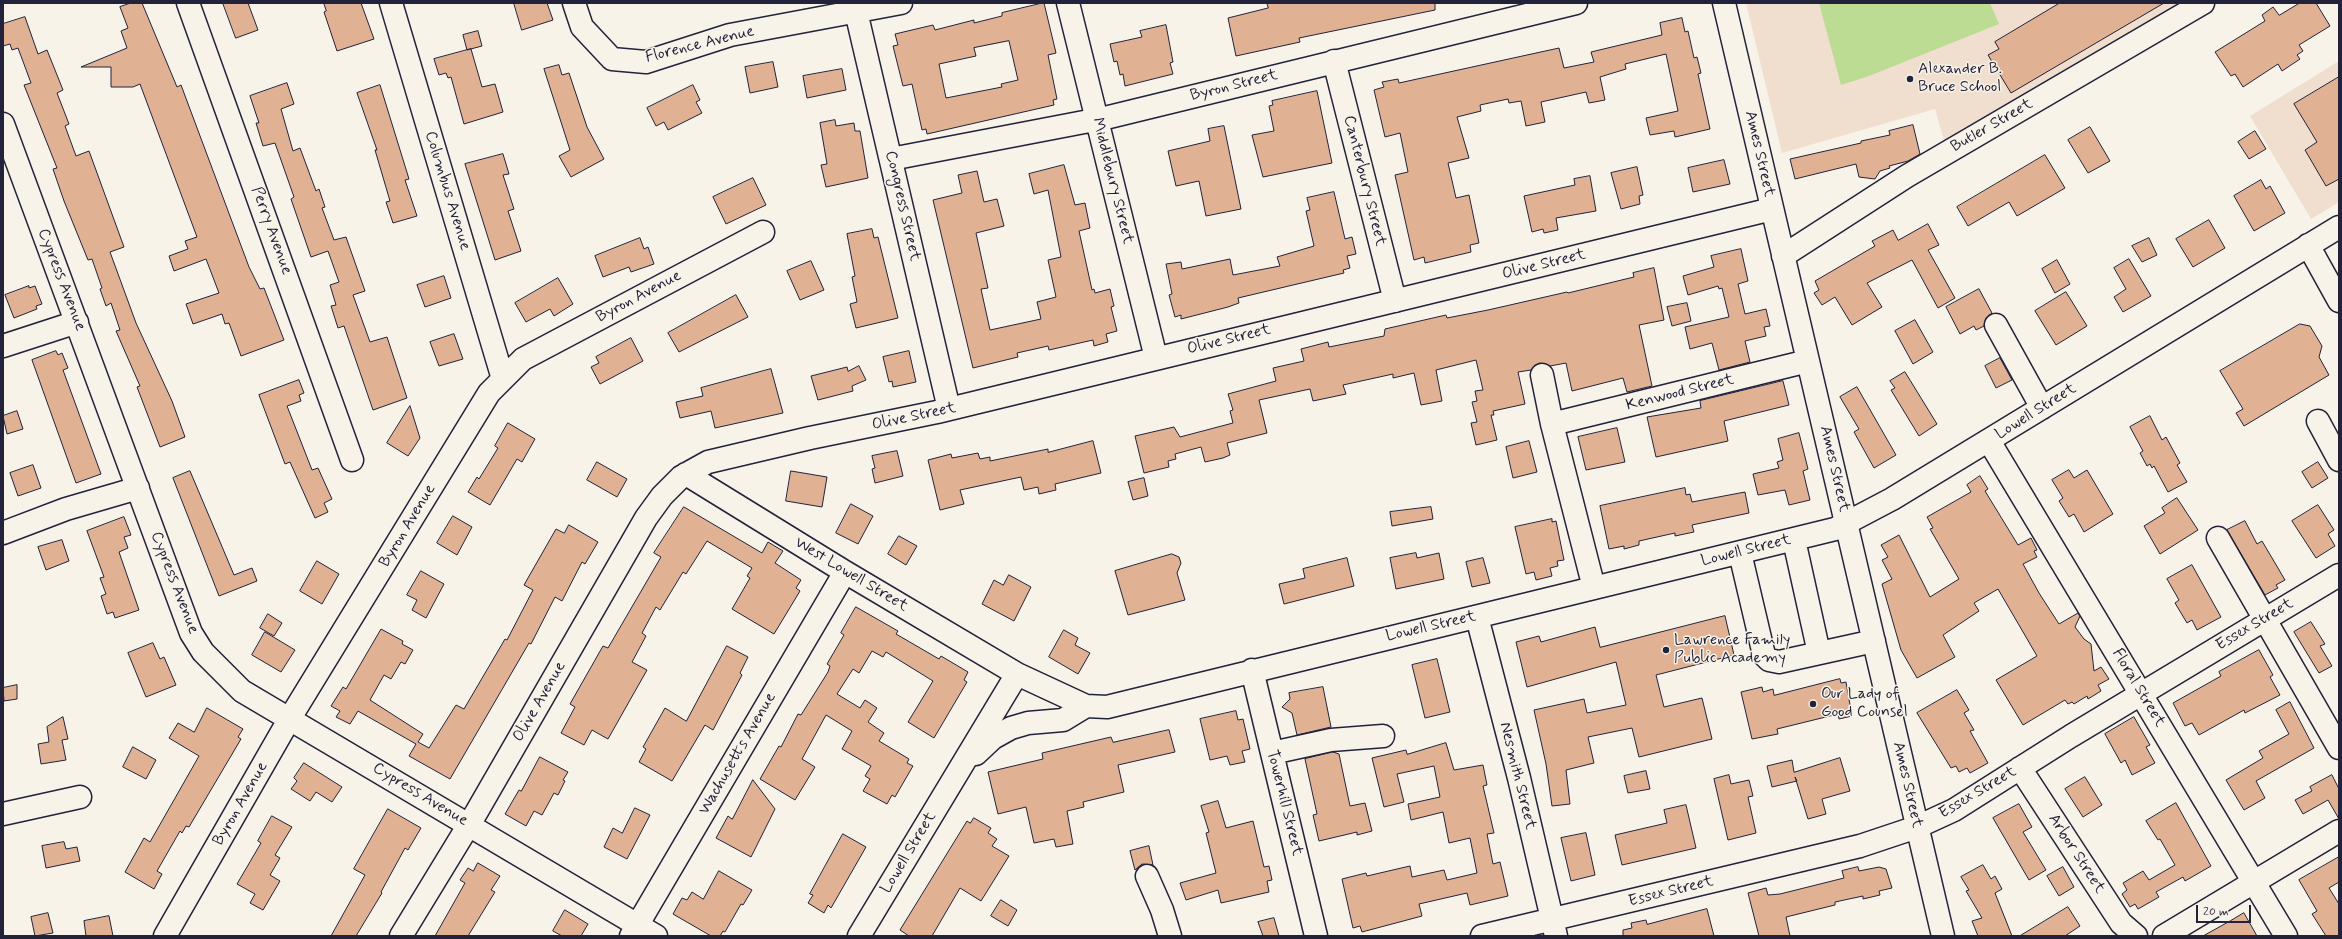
<!DOCTYPE html>
<html>
<head>
<meta charset="utf-8">
<style>
  body { margin:0 }
  #map { position:relative; width:2342px; height:939px; overflow:hidden; background:#f7f3e8; font-family:Mynerve,sans-serif }
  canvas { display:block }
  .frame { position:absolute; inset:0; border:4px solid #22223b; pointer-events:none }
  .scale { position:absolute; left:2196px; top:905px; width:55px; height:18px; box-sizing:border-box; border:2px solid #22223b; border-top:0; padding-left:5px; font-size:12px; line-height:14px; white-space:nowrap; color:#22223b; -webkit-text-stroke:3px #f7f3e8; paint-order:stroke }
</style>
</head>
<body>
<div id="map">
<canvas width="2342" height="939"></canvas>
<div class="frame"></div>
<div class="scale">20 m</div>
</div>
<script>
const g = document.querySelector('canvas').getContext('2d');
g.lineJoin = 'round';
function paint(path, color) { g.fillStyle = color; g.fill(path, 'evenodd'); }
function trace(path, color, width, dash) { g.strokeStyle = color; g.lineWidth = width; g.lineCap = dash ? 'butt' : 'round'; g.setLineDash(dash || []); g.stroke(path); }
function label(font, color, halo, rows, align = 'center') {
  g.font = font + ' Mynerve,sans-serif'; g.lineWidth = 3; g.setLineDash([]); g.textBaseline = 'middle'; g.strokeStyle = halo; g.fillStyle = color; for (const [text, x, y, turn = 0] of rows) {
    g.save(); g.translate(x, y); g.rotate((+turn || 0) * Math.PI / 180); g.textAlign = isNaN(turn) ? turn : align; if (halo) g.strokeText(text, 0, 0); g.fillText(text, 0, 0); g.restore();
  }
}
paint(new Path2D(`
  M1746 3H2182L1945 144 1935 109 1782 153Z
  M2339 61V202L2311 219 2250 116Z`), '#f0dfce');
paint(new Path2D(`
  M1819 3H1990L1999 24 1869 76 1841 85Z`), '#bcdb93');
const building = new Path2D(`
  M131 3H142L177 87 181 85 249 267 260 289 264 288 284 340 241 356 229 323 225 324 222 314 193 324 186 304 219 293 206 259 174 271 169 256 188 249 185 241 197 237 140 84 133 87H111V67H81L127 48 121 31 128 28 120 7Z
  M223 3H248L258 30 236 38Z
  M324 3H361L374 39 337 51 324 12 326 11Z
  M514 3H547L553 20 522 30Z
  M1044 3 1056 53 1048 55 1057 99 1053 100 1054 105 927 134 926 129 922 130 912 84 903 86 893 46 898 45 895 34 933 25 935 30 974 20V23L1002 16V13ZM1009 41 1018 80 1001 84 1002 87 946 98 939 64 976 56 974 48Z
  M1267 3H1435V10L1299 38 1300 42 1236 56 1228 18 1268 8Z
  M2060 3H2164L2011 93 1988 55 1999 49 1995 42Z
  M2300 3H2316L2330 26 2299 45 2303 51 2297 55 2300 59 2282 71 2278 64 2243 87 2235 74 2231 76 2215 52 2265 21 2262 15 2273 7 2279 15Z
  M25 17 38 54 47 50 63 90 57 93 69 124 65 126 76 156 89 151 124 247 110 252 136 323 172 401 185 437 160 447 137 387 140 386 116 331 120 330 111 303 106 306 100 289 102 288 92 259 88 260 64 201 53 169 57 168 24 85 31 83 18 48 12 50 10 44 3 46V24Z
  M1682 18 1685 32 1688 31 1694 58 1697 57 1701 73 1698 74 1710 129 1675 137 1674 131 1650 135 1646 118 1678 111 1666 54 1625 64 1626 69 1600 77 1605 100 1589 103 1586 92 1541 102 1545 122 1526 126 1521 101 1509 103 1508 99 1480 105 1481 111 1457 117 1469 158 1448 163 1456 198 1469 195 1479 243 1470 245 1471 252 1425 263 1424 257 1414 260 1395 175 1408 172 1400 133 1385 137 1374 90 1384 87 1382 82 1398 79 1399 83 1559 48 1564 68 1594 62 1591 52 1662 35 1660 23Z
  M1166 25 1173 62 1170 63 1173 74 1125 86 1123 74 1120 75 1117 61 1114 62 1110 44 1142 37 1140 31Z
  M478 31 482 46 467 50 463 35Z
  M471 49 482 87 495 84 503 112 464 124 451 77 448 78 446 73 439 75 434 59Z
  M773 62 778 87 750 93 745 67Z
  M559 65 562 75 569 73 587 127 604 159 571 177 559 156 570 150 544 69Z
  M842 69 846 90 807 98 803 76Z
  M2339 77V179L2326 186 2305 150 2317 142 2294 104Z
  M287 83 294 104 281 109 293 151 300 148 316 191 319 189 325 207 322 208 334 240 346 237 365 291 353 295 370 342 387 337 407 398 373 410 344 326 338 328 331 306 336 305 330 285 339 282 328 251 311 257 291 199 294 197 275 143 263 146 256 123H259L250 96Z
  M380 85 409 179 405 180 417 216 393 223 386 202 390 201 375 150H377L357 93Z
  M693 85 700 100 696 102 702 113 668 130 664 122 656 126 647 108Z
  M1317 91 1332 163 1263 177 1252 135 1274 131 1269 106 1273 105 1272 101Z
  M835 120 836 126 854 123 855 131H860L868 178 826 187 821 165 827 164 820 123Z
  M1913 125 1920 154 1908 161 1889 166 1890 168 1880 171 1875 179 1859 177 1856 164 1795 179 1790 159 1861 143V141L1890 135 1889 131Z
  M1224 126 1241 209 1206 216 1199 181 1176 186 1168 151 1210 141 1208 129Z
  M2090 127 2110 161 2088 173 2068 140Z
  M2255 131 2266 149 2249 159 2238 142Z
  M503 154 509 174 503 175 514 209 508 211 521 251 495 260 465 164Z
  M2045 155 2065 188 2017 216 2009 202 1968 226 1957 207Z
  M1724 160 1730 184 1693 192 1688 168Z
  M1064 165 1075 205 1085 203 1090 228 1079 231 1092 290 1094 289 1095 293 1110 289 1114 306 1111 307 1117 331 1106 334 1108 342 1094 346 1093 340 1049 350 1048 346 1017 353 1018 357 973 368 933 200 962 193 958 175 977 171 984 202 997 199 1004 226 976 233 988 288 981 289 990 330 1041 319 1037 302 1056 297 1048 260 1061 257 1048 190 1034 194 1029 174Z
  M1637 167 1643 195 1639 196 1640 204 1621 209 1611 173Z
  M1590 176 1596 211 1556 218 1558 230 1544 233 1543 229 1532 232 1524 196 1575 185 1574 179Z
  M753 178 766 205 726 224 713 197Z
  M2261 180 2266 189 2270 186 2285 213 2254 231 2234 196Z
  M1334 192 1345 239 1352 237 1356 254 1347 256 1350 268 1343 270 1344 273 1238 298 1239 303 1228 307 1181 319V315L1175 317 1169 295 1172 294 1166 264 1181 262 1182 269 1230 259 1233 275 1280 266 1277 257 1314 246 1306 211 1310 210 1307 198Z
  M2209 220 2225 248 2193 267 2176 239Z
  M1928 224 1939 245 1928 250 1955 298 1938 308 1912 260 1867 283 1882 307 1852 325 1835 297 1822 305 1814 293 1819 290 1815 281 1875 246 1872 241 1893 230 1898 240Z
  M872 229 874 238 878 237 898 318 856 328 850 304 857 302 852 277 855 276 847 234Z
  M640 238 644 249 648 247 654 264 631 272 629 267 603 277 595 256Z
  M2149 238 2157 255 2142 262 2132 246Z
  M1741 249 1748 281 1738 284 1745 314 1766 309 1770 326 1764 327 1766 336 1745 341 1750 362 1719 370 1712 343 1690 349 1685 327 1729 317 1722 288 1719 289 1718 286 1688 295 1683 276 1714 267 1711 256Z
  M2129 259 2151 296 2123 312 2114 297 2126 289 2114 268Z
  M2057 260 2070 284 2055 293 2042 269Z
  M811 261 824 290 800 300 787 271Z
  M1654 268 1664 320 1639 325 1652 386 1627 392 1623 378 1572 391 1566 363 1550 366 1539 363 1531 370 1518 372 1525 404 1493 411 1494 415H1491L1497 440 1476 445 1471 423 1477 422 1472 402 1477 401 1475 391 1483 390 1476 360 1436 370 1442 401 1421 405 1414 373 1393 378V374L1343 385 1346 394 1313 401 1310 389 1259 400 1267 433 1227 443 1230 455 1223 458 1205 462 1201 447 1175 454 1176 459 1168 461 1169 467 1144 473 1135 436 1174 427 1180 437 1233 423 1230 411 1233 410 1228 394 1276 381 1273 368 1304 361 1301 349 1328 342 1329 347 1384 336 1385 329 1446 315 1447 318 1488 310 1567 292 1568 293 1634 277 1633 273Z
  M444 276 451 298 425 307 417 285Z
  M558 278 573 304 554 316 550 309 526 322 515 303Z
  M29 286V288L35 286 42 304 36 306 37 309 14 318 5 295Z
  M1979 289 1992 313 1986 318 1984 326 1976 330 1974 326 1960 334 1946 307Z
  M2066 292 2087 326 2056 345 2035 311Z
  M736 295 748 317 679 352 668 333Z
  M1687 303 1691 321 1672 326 1667 307Z
  M1915 320 1933 352 1913 364 1895 331Z
  M2300 324 2310 326 2322 346 2319 357 2329 375 2244 426 2236 413 2243 409 2220 371Z
  M454 334 463 359 439 366 430 342Z
  M631 338 643 361 600 384 591 367 599 363 596 357Z
  M56 351 58 355 62 353 68 368 63 370 101 474 76 483 32 360Z
  M909 351 916 382 893 387 892 381 889 382 883 357Z
  M2000 358 2012 380 1996 388 1985 366Z
  M859 366 866 380 852 386 853 391 818 400 811 376 847 367 848 371Z
  M771 369 783 413 715 428 711 411 680 418 676 402 703 396 701 388Z
  M1905 372 1937 424 1919 436 1891 390 1895 388 1890 381Z
  M299 380 304 393 299 395 301 401 287 406 312 470 318 468 332 499 324 503 328 512 315 518 290 462 285 464 259 395Z
  M1783 381 1789 405 1724 421 1728 441 1656 457 1647 417 1701 408 1700 401Z
  M1857 387 1896 455 1874 468 1854 432 1859 429 1840 397Z
  M410 406 420 438 408 456 387 443Z
  M17 411 23 429 7 434 3 416Z
  M2150 416 2162 440 2166 437 2180 463 2177 465 2187 482 2168 492 2154 466 2152 468 2150 464 2147 466 2140 453 2143 451 2130 427Z
  M508 423 535 439 522 462 517 459 490 505 468 492 477 477 479 479 498 448 495 446Z
  M1617 428 1625 462 1586 470 1578 437Z
  M1799 433 1808 469 1803 471 1810 500 1789 505 1785 490 1758 495 1753 474 1779 468 1777 462 1783 460 1778 439Z
  M1093 441 1101 473 1055 484 1056 490 1039 494 1038 487 1024 490 1021 477 960 490 964 504 940 510 928 460 951 454 952 458 978 453 980 459 990 457V461L1048 449V452Z
  M1529 441 1537 472 1513 478 1506 447Z
  M897 451 903 476 875 483 872 469 875 468 872 456Z
  M597 462 627 479 617 497 587 480Z
  M2318 462 2328 478 2312 488 2302 472Z
  M33 465 41 488 18 496 10 473Z
  M2069 470 2074 478 2087 470 2113 514 2084 532 2074 514 2069 517 2059 501 2063 498 2052 480Z
  M190 471 234 575 252 568 257 581 219 596 173 478Z
  M791 471 827 477 822 507 786 501Z
  M1980 476 1988 489 1985 491 2018 545 2031 538 2037 550 2034 551 2037 557 2023 564 2039 593 2059 624 2078 613 2080 616 2075 627 2084 639 2091 644 2094 671 2101 667 2109 679 2098 685 2101 691 2088 699 2087 696 2074 704 2072 702 2068 704 2065 700 2023 725 1996 680 2037 656 1998 589 1974 603 1979 611 1943 635 1955 657 1917 678 1901 650 1882 584 1892 579 1882 560 1888 557 1881 545 1899 535 1930 597 1959 579 1930 529 1933 528 1927 517 1971 492 1967 485Z
  M1144 478 1148 496 1133 500 1128 482Z
  M1685 488 1686 495 1690 494 1692 502 1745 492 1749 513 1692 525 1694 532 1675 536V533L1639 541V545L1624 549V546L1609 549 1600 506Z
  M2177 498 2198 530 2160 554 2144 526 2165 513 2162 508Z
  M851 504 873 516 858 544 836 533Z
  M2318 505 2334 530 2328 534 2335 546 2316 558 2292 521Z
  M684 507 762 553 768 542 783 551 775 563 801 580 796 588 800 591 774 634 732 609 750 578 747 576 752 568 707 541 686 574 683 572 660 610 656 607 642 633 646 636 632 662 647 670 608 739 592 730 584 745 561 733 575 707 570 704 603 646 608 648 661 557 654 553Z
  M1431 507 1433 519 1392 526 1390 512Z
  M453 516 472 527 457 555 437 543Z
  M124 517 131 535 124 537 128 548 119 552 139 610 115 618 113 612 107 614 101 596 106 594 100 578 104 577 87 531Z
  M1552 519V522L1556 521 1564 560 1557 561 1558 566 1550 568 1552 576 1536 580 1534 572 1526 574 1515 527Z
  M2245 521 2257 544 2262 541 2285 580 2276 585 2278 588 2265 595 2227 530Z
  M569 525 598 542 585 564 582 562 562 601 555 597 531 644 529 643 450 779 409 756 416 744 358 711 350 724 336 717 340 711 331 706 343 687 346 689 381 629 403 641 402 644 413 650 405 664 401 662 391 679 384 675 370 700 423 734 418 742 429 748 456 705 464 709 505 639 507 640 533 590 524 585 556 529 564 533Z
  M899 536 917 546 906 565 888 554Z
  M62 540 69 561 46 570 38 547Z
  M1416 553 1417 558 1439 553 1444 579 1396 589 1390 558Z
  M1172 554 1179 557 1181 563 1177 573 1185 600 1128 615 1115 571Z
  M1347 558 1354 586 1284 604 1279 584 1305 578 1303 569Z
  M1483 558 1490 583 1472 587 1466 562Z
  M317 561 339 574 322 604 300 591Z
  M2192 565 2221 617 2197 630 2192 620 2187 623 2175 603 2179 600 2167 579Z
  M421 571 444 584 426 618 412 610 417 600 407 595Z
  M1009 575 1031 587 1014 621 982 604 994 580 1003 585Z
  M856 607 898 631 896 634 939 659 941 656 968 672 964 680 967 682 934 738 908 722 933 681 886 652 883 657 872 651 859 673 853 669 837 694 860 708 865 700 877 708 868 722 884 733 879 741 909 759 907 763 913 766 895 797 892 795 887 804 863 791 870 779 865 776 871 766 842 749 852 731 826 715 802 759 815 767 795 800 760 779 779 746 781 747 798 714 801 715 828 672 830 666 827 664 844 635 841 633Z
  M268 614 282 623 274 636 260 628Z
  M1725 616 1734 655 1656 675 1664 707 1702 698 1712 739 1639 757 1632 728 1588 737 1594 763 1566 770 1570 804 1552 806 1546 764 1534 710 1584 699 1587 713 1626 705 1616 662 1527 687 1516 642 1539 636 1541 642 1595 627 1600 647Z
  M2311 622 2325 644 2320 646 2332 666 2319 673 2294 632Z
  M1064 630 1078 638 1075 645 1090 653 1078 674 1049 657Z
  M265 632 295 650 281 672 252 655Z
  M153 643 160 659 164 657 176 685 146 697 128 653Z
  M727 646 748 657 740 673 742 675 713 730 705 725 672 781 639 762 646 749 643 747 665 708 686 721Z
  M2259 650 2273 675 2270 677 2280 695 2245 713 2244 710 2199 735 2192 723 2185 726 2173 703 2221 676 2219 672Z
  M1437 659 1450 712 1425 718 1412 665Z
  M1840 679 1841 683 1846 682 1852 716 1839 719 1838 714 1777 729 1778 734 1752 739 1741 692 1762 687 1763 692 1773 689 1774 695Z
  M17 685V699L4 701 3 688Z
  M1323 687 1331 727 1297 735 1292 713 1282 707 1290 699 1289 693Z
  M1957 690 1969 710 1964 713 1974 730 1970 731 1988 763 1970 773 1967 768 1959 772 1956 766 1951 768 1917 713Z
  M2290 702 2314 748 2256 781 2265 798 2244 810 2226 780 2263 758 2259 751 2289 734 2276 710Z
  M207 708 243 729 238 737 241 739 189 827 186 826 182 833 180 831 157 871 162 874 154 889 125 872 144 838 150 842 199 756 169 738 178 723 194 732Z
  M1236 711 1238 720 1243 719 1250 749 1242 751 1245 762 1230 765 1227 756 1210 760 1200 719Z
  M63 717 68 739 62 740 66 760 41 764 38 744 49 742 47 727Z
  M2134 717 2150 745 2146 747 2155 763 2132 775 2125 760 2121 763 2105 734Z
  M1169 730 1175 752 1118 765 1124 792 1083 802 1084 807 1067 811 1073 844 1056 847 1054 839 1034 843 1026 807 998 814 988 772 1043 759 1042 753 1111 737 1113 742Z
  M1446 743 1454 770 1483 765 1487 785 1483 786 1494 833 1487 834 1493 864 1500 862 1508 896 1470 905 1467 893 1419 904 1422 916 1362 932 1360 926 1353 928 1342 879 1366 873 1367 876 1410 866 1412 877 1444 870 1447 880 1477 873 1470 838 1449 843 1443 812 1411 820 1408 804 1440 797 1434 766 1397 774 1404 802 1384 807 1372 758 1406 750 1407 754Z
  M133 747 156 760 146 779 123 767Z
  M1333 752 1339 754 1350 806 1365 803 1372 831 1357 835V832L1319 841 1313 815 1317 814 1305 759Z
  M540 757 568 772 563 780 565 781 558 795 554 793 542 815 534 811 526 826 505 814 519 790 521 791Z
  M1840 758 1850 791 1822 799 1826 814 1808 819 1795 777 1797 781 1772 787 1767 766 1792 760 1794 772Z
  M304 763 342 787 332 802 316 792 310 801 291 789 297 781 294 778Z
  M1646 771 1650 789 1628 793 1624 776Z
  M1729 775 1731 784 1749 780 1753 796 1748 797 1756 833 1728 840 1714 779Z
  M2332 775 2339 789V819L2328 800 2303 814 2295 800 2312 791 2310 787Z
  M2085 777 2102 805 2083 817 2065 789Z
  M753 780 775 809 751 857 716 838 728 816 732 819Z
  M1218 801 1226 828 1253 821 1264 867 1269 866 1272 880 1267 881 1269 892 1221 903 1218 890 1186 900 1180 883 1216 873 1206 833 1209 832 1201 806Z
  M2176 803 2211 866 2185 881 2183 877 2156 892 2159 897 2138 909 2135 904 2130 907 2122 894 2127 890 2123 883 2143 871 2149 880 2175 865 2160 839 2158 840 2146 821Z
  M2019 804 2032 827 2023 832 2046 870 2029 880 1993 818Z
  M1686 805 1696 848 1622 865 1615 835 1667 823 1664 810Z
  M635 808 650 815 627 859 604 847 613 828 622 833Z
  M388 809 421 828 408 850 405 848 381 892 382 893 356 936H331L365 875 354 869Z
  M272 816 292 827 275 855 280 858 270 875 280 881 263 910 250 903 255 894 237 884 261 843 258 841Z
  M974 818 991 828 988 833 997 839 992 846 1009 856 981 901 960 888 932 936H909L900 930 967 821 970 823Z
  M1586 833 1595 875 1571 881 1561 838Z
  M843 834 866 847 831 908 828 905 824 913 808 903 813 895 810 894Z
  M64 842 66 849 77 847 80 861 46 868 42 846Z
  M1149 846 1153 865 1142 864 1135 870 1130 851Z
  M2339 857V882L2329 888 2339 904V936H2326L2312 914 2317 911 2299 880Z
  M478 863 500 876 491 890 495 892 468 936H435L465 883 460 880 468 868 473 871Z
  M1983 865 1991 879 1995 876 2002 889 1995 893 2012 936H1978L1972 921 1982 918 1966 891 1969 890 1961 877Z
  M1858 867 1859 871 1879 867 1886 869 1892 888 1879 891 1880 895 1863 899V896L1835 902V905L1786 917 1790 936H1759L1748 893 1766 888 1768 895 1780 894 1844 878 1842 871Z
  M2063 867 2074 887 2059 896 2047 876Z
  M719 871 752 890 743 905 741 904 725 932 723 931 720 936H711L673 914 682 898 687 900 692 892 703 899Z
  M1001 900 1017 910 1008 926 991 916Z
  M2068 907 2080 926 2065 936H2020Z
  M1707 909 1714 936H1623V930L1632 928 1631 923 1646 920 1647 924Z
  M565 910 588 924 581 936H562L553 931Z
  M48 913 53 933 35 936 31 917Z
  M2244 913 2257 936H2203L2230 921Z
  M109 916 113 936H86L84 921Z
  M1274 918 1279 936H1263L1258 922Z`);
paint(building, '#e1b193');
trace(building, '#22223b', 1);
const minor = new Path2D(`
  M188 3 352 460
  M391 3 503 379
  M574 3 582 27 612 59 646 62 730 35 901 3
  M854 3 949 409
  M1068 3 1156 358
  M1724 3 1943 936
  M1334 61 1395 301
  M3 124 191 633 203 652 242 691 656 936
  M891 159 1105 118 1576 3
  M2308 245 2339 301
  M1783 256 1907 176 2203 3
  M1996 325 2042 408
  M3 346 77 322
  M1542 375 1552 424
  M2318 421 2339 460
  M1989 441 2286 936
  M686 474 845 572 1017 674
  M3 533 66 509 138 488
  M2218 538 2339 748
  M1794 540 1819 653
  M1740 553 1764 655 1769 660 1779 662 1874 641
  M1594 588 1552 424 1808 361
  M1477 617 1519 778 1556 936
  M1252 670 1316 936
  M1272 753 1331 740 1383 736
  M976 754 993 738 1011 728 1028 723 1063 720 1086 706
  M2020 768 2121 923 2136 936
  M3 814 80 797
  M1147 876 1162 910 1170 936
  M165 936 290 718 489 393 523 359 763 232
  M401 936 476 813 646 518 662 496 681 477 708 462 810 438 937 412 1772 209
  M631 936 845 572
  M859 936 1017 674 1086 706 1107 707 1835 529 1892 499 2339 227
  M1482 936 1860 846 1917 827 1954 810 2071 736 2339 575
  M2164 936 2339 831`);
trace(minor, '#22223b', 25);
trace(minor, '#f7f3e8', 22);
for (const [x, y, r, color] of [
  [1910,79,4,"#22223b"],
  [1666,650,4,"#22223b"],
  [1813,704,4,"#22223b"]
]) { const dot = new Path2D(); dot.arc(x, y, r, 0, 2 * Math.PI); g.fillStyle = color; g.fill(dot); trace(dot, '#f7f3e8', 1.5); }
label('16px', '#22223b', '#f7f3e8', [
  ["Florence Avenue",700,45,-14],
  ["Byron Street",1234,86,-14],
  ["Butler Street",1992,126,-30],
  ["Ames Street",1759,154,77],
  ["Middlebury Street",1112,181,76],
  ["Canterbury Street",1364,181,76],
  ["Columbus Avenue",447,191,73],
  ["Congress Street",902,206,77],
  ["Perry Avenue",271,231,70],
  ["Olive Street",1544,265,-14],
  ["Cypress Avenue",61,280,69],
  ["Byron Avenue",639,297,-28],
  ["Olive Street",1229,340,-14],
  ["Kenwood Street",1680,393,-14],
  ["Lowell Street",2036,412,-32],
  ["Olive Street",914,417,-12],
  ["Ames Street",1834,469,77],
  ["Byron Avenue",408,526,-59],
  ["Lowell Street",1746,551,-14],
  ["West Lowell Street",851,575,31],
  ["Cypress Avenue",174,583,69],
  ["Essex Street",2255,625,-31],
  ["Lowell Street",1431,627,-13],
  ["Floral Street",2138,688,59],
  ["Olive Avenue",540,702,-60],
  ["Wachusetts Avenue",738,754,-60],
  ["Nesmith Street",1517,776,76],
  ["Ames Street",1907,785,77],
  ["Essex Street",1978,793,-31],
  ["Cypress Avenue",420,795,31],
  ["Towerhill Street",1284,803,76],
  ["Byron Avenue",241,804,-60],
  ["Lowell Street",909,853,-59],
  ["Arbor Street",2076,854,57],
  ["Essex Street",1671,892,-14]
]);
label('16px', '#22223b', '#f7f3e8', [
  ["Alexander B.",1918,70],
  ["Bruce School",1918,88],
  ["Lawrence Family",1674,641],
  ["Public Academy",1674,659],
  ["Our Lady of",1821,695],
  ["Good Counsel",1821,713]
], 'left');
</script>
</body>
</html>
